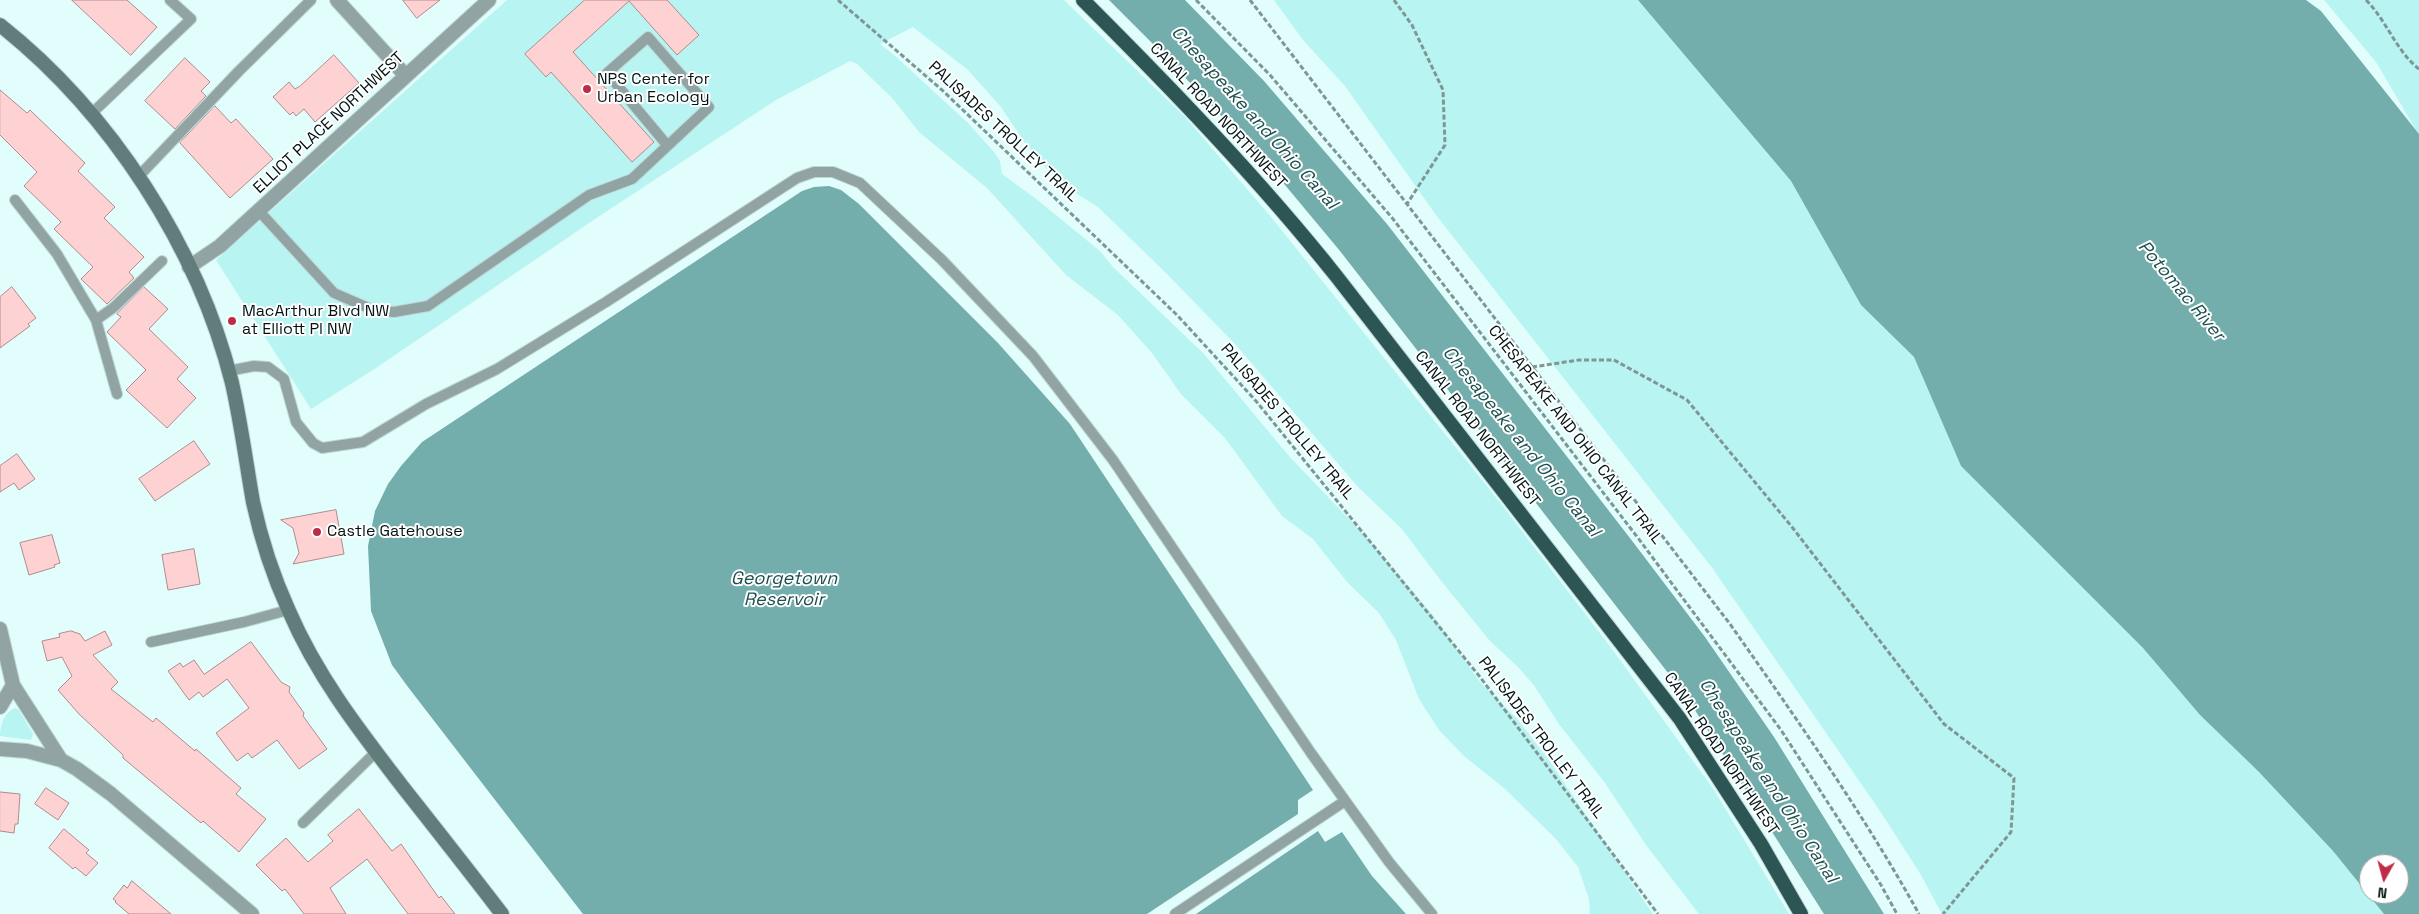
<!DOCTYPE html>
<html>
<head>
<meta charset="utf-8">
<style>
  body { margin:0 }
  #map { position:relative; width:2419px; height:914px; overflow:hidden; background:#e1fdfc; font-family:"Space Grotesk",sans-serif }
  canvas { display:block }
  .north { position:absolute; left:2359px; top:854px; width:50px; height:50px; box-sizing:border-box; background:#fff; border:1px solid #9aa1a1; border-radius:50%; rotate:187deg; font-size:14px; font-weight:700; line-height:20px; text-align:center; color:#031414 }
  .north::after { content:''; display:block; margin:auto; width:18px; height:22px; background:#be2d47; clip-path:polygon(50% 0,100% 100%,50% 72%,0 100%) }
</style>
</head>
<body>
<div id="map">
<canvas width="2419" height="914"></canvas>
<div class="north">N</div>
</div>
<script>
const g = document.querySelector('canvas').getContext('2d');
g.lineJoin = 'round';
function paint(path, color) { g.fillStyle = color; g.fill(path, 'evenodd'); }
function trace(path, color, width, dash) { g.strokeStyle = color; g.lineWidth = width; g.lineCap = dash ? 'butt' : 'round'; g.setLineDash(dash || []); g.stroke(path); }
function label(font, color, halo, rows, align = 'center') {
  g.font = font + ' "Space Grotesk",sans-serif'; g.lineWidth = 4; g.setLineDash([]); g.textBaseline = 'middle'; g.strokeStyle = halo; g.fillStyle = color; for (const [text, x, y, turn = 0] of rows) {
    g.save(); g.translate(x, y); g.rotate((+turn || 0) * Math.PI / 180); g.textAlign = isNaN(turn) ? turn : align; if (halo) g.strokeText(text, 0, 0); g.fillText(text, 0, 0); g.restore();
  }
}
paint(new Path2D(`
  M507 0H1064L1185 117 1271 217 1502 505 1612 649 1714 790 1789 914H1699L1646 845 1605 783 1559 724 1533 684 1518 667 1490 641 1438 577 1402 529 1359 488 1236 345 1165 272 1098 207 1058 182 1025 143 1001 107 968 70 913 27 880 44 893 54 969 124 994 152 1000 161 1002 174 1035 198 1100 251 1113 267 1204 354 1288 455 1367 538 1432 614 1480 682 1518 720 1548 759 1653 914H1590L1589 899 1578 867 1556 839 1504 788 1464 756 1439 730 1419 699 1396 640 1379 613 1347 582 1313 539 1282 516 1225 438 1181 394 1152 353 1118 315 1066 275 987 188 919 132 893 99 857 64 850 61 776 100 595 219 376 368 311 409 216 260Z
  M1274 0H1638L1791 181 1861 305 1914 357 1961 466 2143 648 2200 715 2258 771 2333 851 2384 914H1942L1921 875 1882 814 1713 569 1436 215 1345 86 1303 40Z
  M2324 0H2419V135L2376 62Z
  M15 708 19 710 33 734 31 740 0 736C0 726 4 712 15 708Z`), '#b8f4f1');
paint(new Path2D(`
  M1109 0H1185L1264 81 1387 224 1633 542 1705 637 1774 737 1884 914H1824L1686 696 1340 251 1275 173 1160 51Z
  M1638 0H2306L2321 11 2419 134V914H2384L2333 851 2258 771 2200 715 2143 648 1961 466 1914 357 1861 305 1791 181ZM2369 864H2399V894H2369Z
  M829 186 841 190 859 204 998 343 1070 424 1313 790 1298 800V814L1147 914H583L408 687 392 665 371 611 368 546 375 511 388 484 401 466 422 442 802 191 814 187Z
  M1318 831 1325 842 1342 832 1372 876 1406 914H1196Z`), '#73aeac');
const building = new Path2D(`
  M72 0H127L157 27 131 55Z
  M403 0H440L417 18Z
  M585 0H667L699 35 677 55 629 1 573 52 654 142 632 162 551 72 546 77 525 54Z
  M334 55 359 83 315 122 304 109 296 116 293 112 290 115 273 97 289 82 295 89 300 86Z
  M185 58 210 82 201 91 206 96 175 129 145 101Z
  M0 90 27 113 30 110 85 163 78 171 115 207 104 218 144 257 129 272 134 278 107 304 81 279 93 267 54 229 61 222 24 186 37 172 0 135Z
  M215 106 231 123 236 119 273 159 230 198 180 143Z
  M12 287 36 318 28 324 30 326 0 348V297Z
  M144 287 168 309 149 329 188 367 177 379 196 398 167 428 126 390 146 370 107 332 121 317 117 314Z
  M194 441 210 464 155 501 139 479Z
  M17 454 35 479 19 490 14 483 0 492V466Z
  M336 510 344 554 293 564 299 553 293 528 281 520Z
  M52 535 60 563 54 565 55 567 29 575 20 543Z
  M194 549 200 584 168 590 162 555Z
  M71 631 80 634 85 641 105 631 112 645 93 655 118 682 111 689 153 722 156 718 195 751 196 749 241 788 236 794 266 819 239 852 203 821 201 823 123 758V755L79 714 58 690 72 676 62 657 47 661 42 641 60 637 59 634Z
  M251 642 281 682 290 687 289 692 304 713 303 716 327 749 299 769 277 740 252 758 248 753 237 761 216 733 249 708 227 679 203 697 199 692 189 700 168 671 180 663 183 667 194 660 204 674Z
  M46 788 69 803 58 820 35 804Z
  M0 792 20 794 18 824H15L14 833 0 831Z
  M359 809 392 851 401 844 439 898 441 896 455 914H408L367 859 330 888 346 914H304L285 889 282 891 256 865 286 838 308 862 333 841 328 835Z
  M64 829 89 850 86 853 98 863 86 876 75 867 73 869 49 848Z
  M132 881 171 914H129L115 902 116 901 113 899 124 885 127 888Z`);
paint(building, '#fed2d3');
trace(building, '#b28a8b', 1);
const service = new Path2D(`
  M91 114 191 19 170 0
  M138 177 239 71 311 0
  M15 200 57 254 96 320 113 308 162 261
  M259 211 334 293 371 309 394 312 428 306 589 195 632 179 709 107 648 37 607 73 667 145
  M96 320 117 394
  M228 371 254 366 268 367 284 379 296 422 313 443 322 448 363 442 426 404 497 369 606 302 797 178 814 172H833L860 183 942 260 1033 356 1113 460 1311 753 1389 862 1432 914
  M151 642 244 622 288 610
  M303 823 376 752
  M1175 914 1345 801`);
const minor = new Path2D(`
  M337 0 406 76
  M189 267 220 246 489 0
  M0 629 13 685 61 760
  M0 707 13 685
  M0 749 27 751 61 760 77 769 111 794 252 914`);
const secondary = new Path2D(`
  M0 25C110 112 198 247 232 383 241 423 246 462 253 502 261 539 273 576 289 611 317 676 359 730 402 786 436 829 469 871 502 914`);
const trunk = new Path2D(`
  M1083 0C1172 89 1259 179 1337 277L1680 719 1761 844 1801 914`);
trace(service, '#bdd8d7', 12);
trace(minor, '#bdd8d7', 16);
trace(secondary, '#bdd8d7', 16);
trace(trunk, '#bdd8d7', 16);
trace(new Path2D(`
  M838 0 942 90 1177 315 1256 401 1480 677 1658 914
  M1196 0 1270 75 1393 219 1638 538 1781 730 1881 885 1897 914
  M1250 0 1730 624C1796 718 1863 813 1919 914
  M1394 0 1412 25 1443 90 1445 145 1407 204
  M2366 0C2387 21 2396 51 2419 69
  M1532 367 1579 360H1614L1687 400 1792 527 1944 724 2014 778 2011 832 1943 914`), '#7f9696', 3, [5, 2.5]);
trace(service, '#91a4a3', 10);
trace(minor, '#91a4a3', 14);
trace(secondary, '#607d7c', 14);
trace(trunk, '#2d5554', 14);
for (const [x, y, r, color] of [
  [587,89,5,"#be2d47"],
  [232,321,5,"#be2d47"],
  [317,532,5,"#be2d47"]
]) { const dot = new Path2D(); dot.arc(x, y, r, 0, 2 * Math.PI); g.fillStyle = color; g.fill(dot); trace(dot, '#fff', 2); }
label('16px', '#031414', '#fff', [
  ["NPS Center for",597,80],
  ["Urban Ecology",597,98],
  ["MacArthur Blvd NW",242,312],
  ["at Elliott Pl NW",242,330],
  ["Castle Gatehouse",327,532]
], 'left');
label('16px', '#031414', '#fff', [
  ["CANAL ROAD NORTHWEST",1218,116,47],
  ["ELLIOT PLACE NORTHWEST",329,123,-43],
  ["PALISADES TROLLEY TRAIL",1003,132,43],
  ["PALISADES TROLLEY TRAIL",1287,422,50],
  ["CANAL ROAD NORTHWEST",1477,429,52],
  ["CHESAPEAKE AND OHIO CANAL TRAIL",1575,435,52],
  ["PALISADES TROLLEY TRAIL",1541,738,53],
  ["CANAL ROAD NORTHWEST",1721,754,56]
]);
label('italic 18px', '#1c504f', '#fff', [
  ["Chesapeake and Ohio Canal",1254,118,48],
  ["Potomac River",2181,291,50],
  ["Chesapeake and Ohio Canal",1521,442,51],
  ["Georgetown",784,579],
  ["Reservoir",784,600],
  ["Chesapeake and Ohio Canal",1768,781,57]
]);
</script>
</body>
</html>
